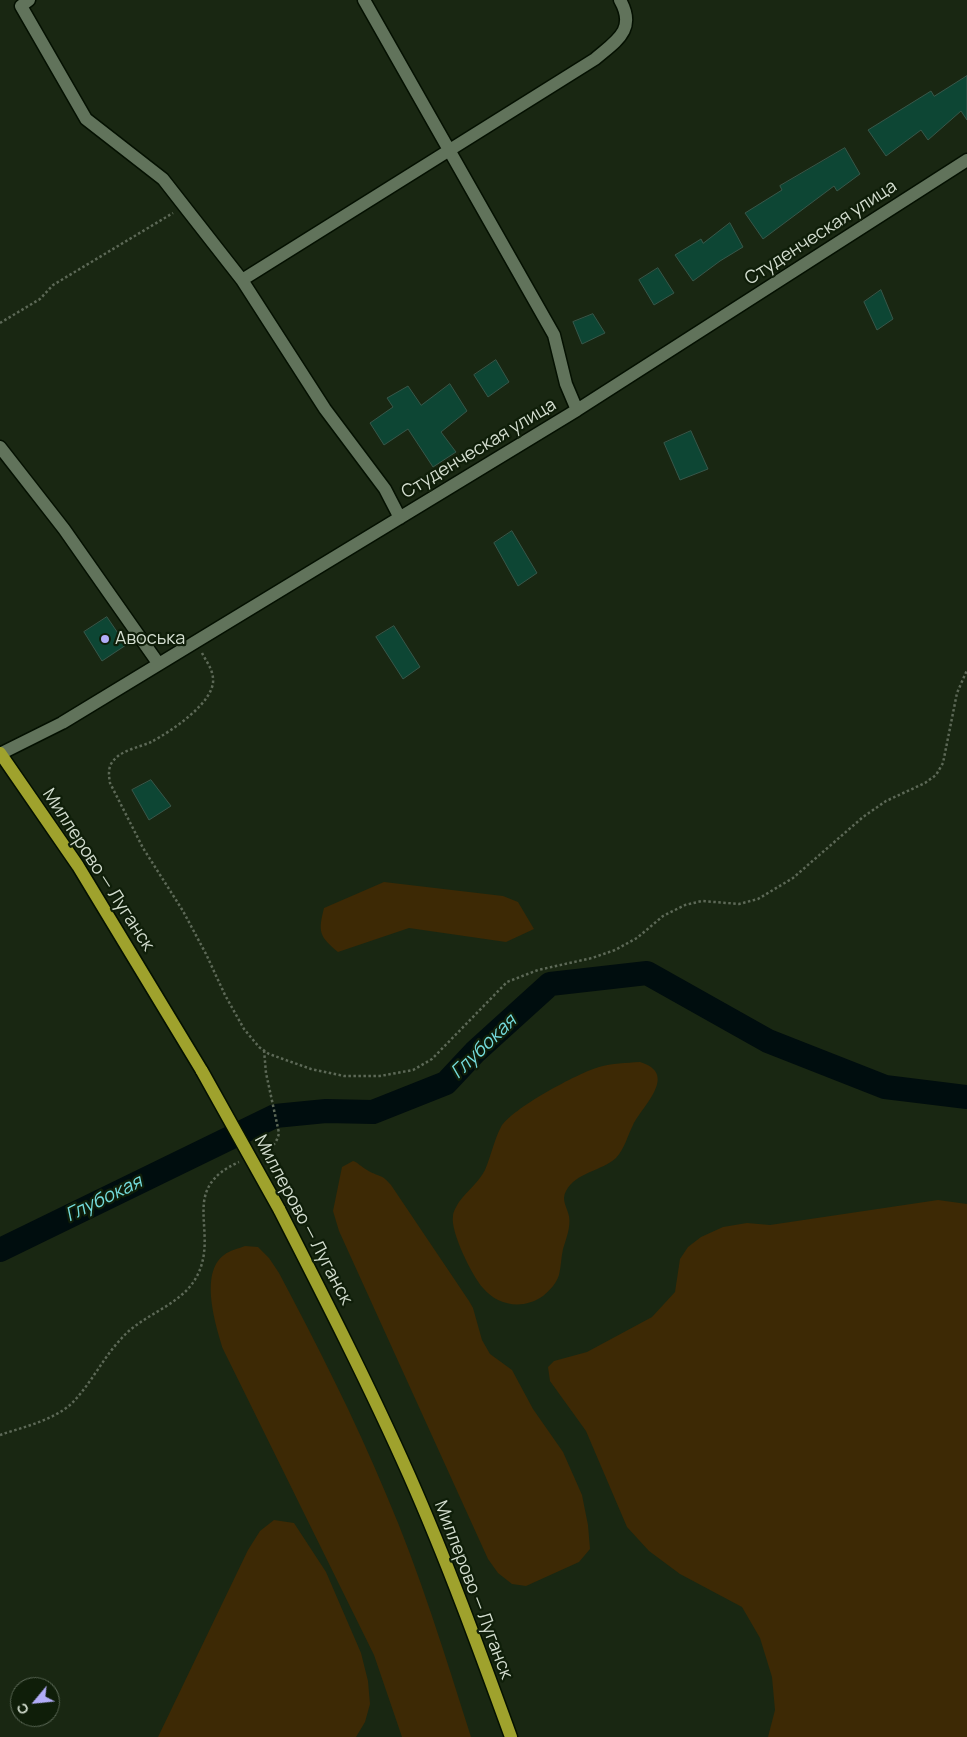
<!DOCTYPE html>
<html>
<head>
<meta charset="utf-8">
<style>
  body { margin:0 }
  #map { position:relative; width:967px; height:1737px; overflow:hidden; background:#192712; font-family:Manrope,sans-serif }
  canvas { display:block }
  .north { position:absolute; left:10px; top:1677px; width:50px; height:50px; box-sizing:border-box; background:#0f1e09; border:1px solid #5d6a58; border-radius:50%; rotate:242deg; font-size:14px; font-weight:700; line-height:20px; text-align:center; color:#d3ddcf }
  .north::after { content:''; display:block; margin:auto; width:18px; height:22px; background:#b2adf9; clip-path:polygon(50% 0,100% 100%,50% 72%,0 100%) }
</style>
</head>
<body>
<div id="map">
<canvas width="967" height="1737"></canvas>
<div class="north">С</div>
</div>
<script>
const g = document.querySelector('canvas').getContext('2d');
g.lineJoin = 'round';
function paint(path, color) { g.fillStyle = color; g.fill(path, 'evenodd'); }
function trace(path, color, width, dash) { g.strokeStyle = color; g.lineWidth = width; g.lineCap = dash ? 'butt' : 'round'; g.setLineDash(dash || []); g.stroke(path); }
function label(font, color, halo, rows, align = 'center') {
  g.font = font + ' Manrope,sans-serif'; g.lineWidth = 4.5; g.setLineDash([]); g.textBaseline = 'middle'; g.strokeStyle = halo; g.fillStyle = color; for (const [text, x, y, turn = 0] of rows) {
    g.save(); g.translate(x, y); g.rotate((+turn || 0) * Math.PI / 180); g.textAlign = isNaN(turn) ? turn : align; if (halo) g.strokeText(text, 0, 0); g.fillText(text, 0, 0); g.restore();
  }
}
paint(new Path2D(`
  M384 882 503 896 518 902 534 929 506 942 409 928 338 952C319 936 318 932 324 908Z
  M640 1062C679 1074 643 1105 633 1125 627 1137 625 1148 616 1158 602 1171 576 1172 566 1191 561 1200 567 1207 569 1216 571 1227 566 1239 563 1249 561 1258 561 1267 559 1275 556 1284 550 1290 543 1296 523 1310 498 1306 483 1288 472 1276 450 1231 453 1216 453 1212 457 1205 459 1202 467 1191 479 1182 485 1170 491 1156 494 1140 501 1127 511 1109 578 1073 599 1067 612 1063 626 1063 640 1062Z
  M353 1161C359 1163 361 1167 367 1170 378 1177 381 1173 391 1185L469 1301 473 1308 482 1340 490 1354 512 1370 533 1409 563 1452 582 1495 588 1525 590 1549 579 1562 526 1586 512 1584 498 1573 488 1559 339 1231 333 1211 342 1167Z
  M938 1200 967 1204V1737H768L775 1710 772 1677 760 1638 742 1607 680 1574 649 1551 627 1527 586 1431 550 1381 548 1367 554 1361 587 1352 652 1317 675 1292 680 1259 688 1247 701 1237 723 1227 747 1223 770 1225Z
  M245 1246 258 1247 269 1258 279 1273C317 1345 355 1419 386 1494 420 1573 445 1655 471 1737H402L374 1655 223 1349C216 1326 199 1273 224 1255 230 1250 238 1249 245 1246Z
  M274 1520 294 1523 326 1572 361 1653 368 1681 370 1704 365 1722 356 1737H158L248 1550 260 1531Z`), '#3d2905');
trace(new Path2D(`
  M0 1250 275 1116 326 1111 373 1112 446 1083 475 1052 550 984 647 973 768 1041 885 1087 967 1097`), '#000d0e', 24);
const building = new Path2D(`
  M967 76V120L961 111 928 140 921 130 886 156 868 130 931 91 934 96Z
  M845 148 860 174 837 191 834 186 763 239 745 213 782 190 780 186Z
  M730 223 743 247 720 261 693 281 675 255 701 239 703 243Z
  M658 268 674 293 654 305 639 280Z
  M881 290 893 319 877 330 864 302Z
  M593 314 605 333 582 344 573 322Z
  M496 360 509 382 488 397 474 375Z
  M450 384 467 411 441 432 456 452 433 467 408 429 384 445 370 423 393 407 387 398 408 386 421 405Z
  M691 431 708 469 680 480 664 443Z
  M512 531 537 573 518 586 494 543Z
  M107 617 126 645 102 661 84 632Z
  M394 626 420 667 403 679 376 637Z
  M151 780 171 806 149 820 132 790Z`);
paint(building, '#0d4634');
trace(building, '#38574a', 1);
const minor = new Path2D(`
  M29 0 21 6 86 119 163 179 242 280 325 409 385 489 400 518
  M364 0 554 335 566 384 577 410
  M242 280 595 59C616 41 637 30 620 0
  M0 447 64 529 158 663
  M0 754 62 723 577 410 967 160`);
const major = new Path2D(`
  M0 753 78 866 202 1071
  M279 1209C324 1297 369 1385 409 1475 447 1561 479 1649 511 1737`);
trace(minor, '#041001', 15);
trace(major, '#041001', 15);
trace(new Path2D(`
  M0 323 40 299 53 285 173 213
  M202 653C206 661 212 668 213 678 216 702 170 732 151 742 138 748 119 750 111 764 108 770 109 777 110 783L143 848 183 911 206 954 225 995 244 1029 259 1047 269 1054 311 1069 344 1076H380L413 1070 432 1059 507 982 538 970 592 958 615 950 637 938 663 916 685 905 702 901 739 904 758 899 793 878 863 817 886 801 925 783 936 775 943 763 957 693 967 670
  M260 1152C271 1147 276 1146 279 1133L266 1073 264 1050
  M0 1435C23 1427 51 1421 70 1405 90 1386 102 1359 121 1339 143 1313 183 1306 198 1274 219 1230 178 1189 239 1162`), '#5d6957', 2.5, [2.5, 2.5]);
trace(minor, '#61735b', 12);
trace(major, '#9fa22d', 12);
const majorBridge = new Path2D(`
  M202 1071 279 1209`);
trace(majorBridge, '#041001', 15, []);
trace(majorBridge, '#9fa22d', 12);
for (const [x, y, r, color] of [
  [105,639,5,"#b2adf9"]
]) { const dot = new Path2D(); dot.arc(x, y, r, 0, 2 * Math.PI); g.fillStyle = color; g.fill(dot); trace(dot, '#0f1e09', 2); }
label('18px', '#d3ddcf', '#0f1e09', [
  ["Студенческая улица",821,233,-33],
  ["Студенческая улица",479,449,-31],
  ["Миллерово — Луганск",98,870,57],
  ["Миллерово — Луганск",303,1220,62],
  ["Миллерово — Луганск",473,1590,69]
]);
label('18px', '#d3ddcf', '#0f1e09', [
  ["Авоська",115,639]
], 'left');
label('italic 19px', '#74dbdc', '#0f1e09', [
  ["Глубокая",484,1047,-44],
  ["Глубокая",104,1199,-26]
]);
</script>
</body>
</html>
